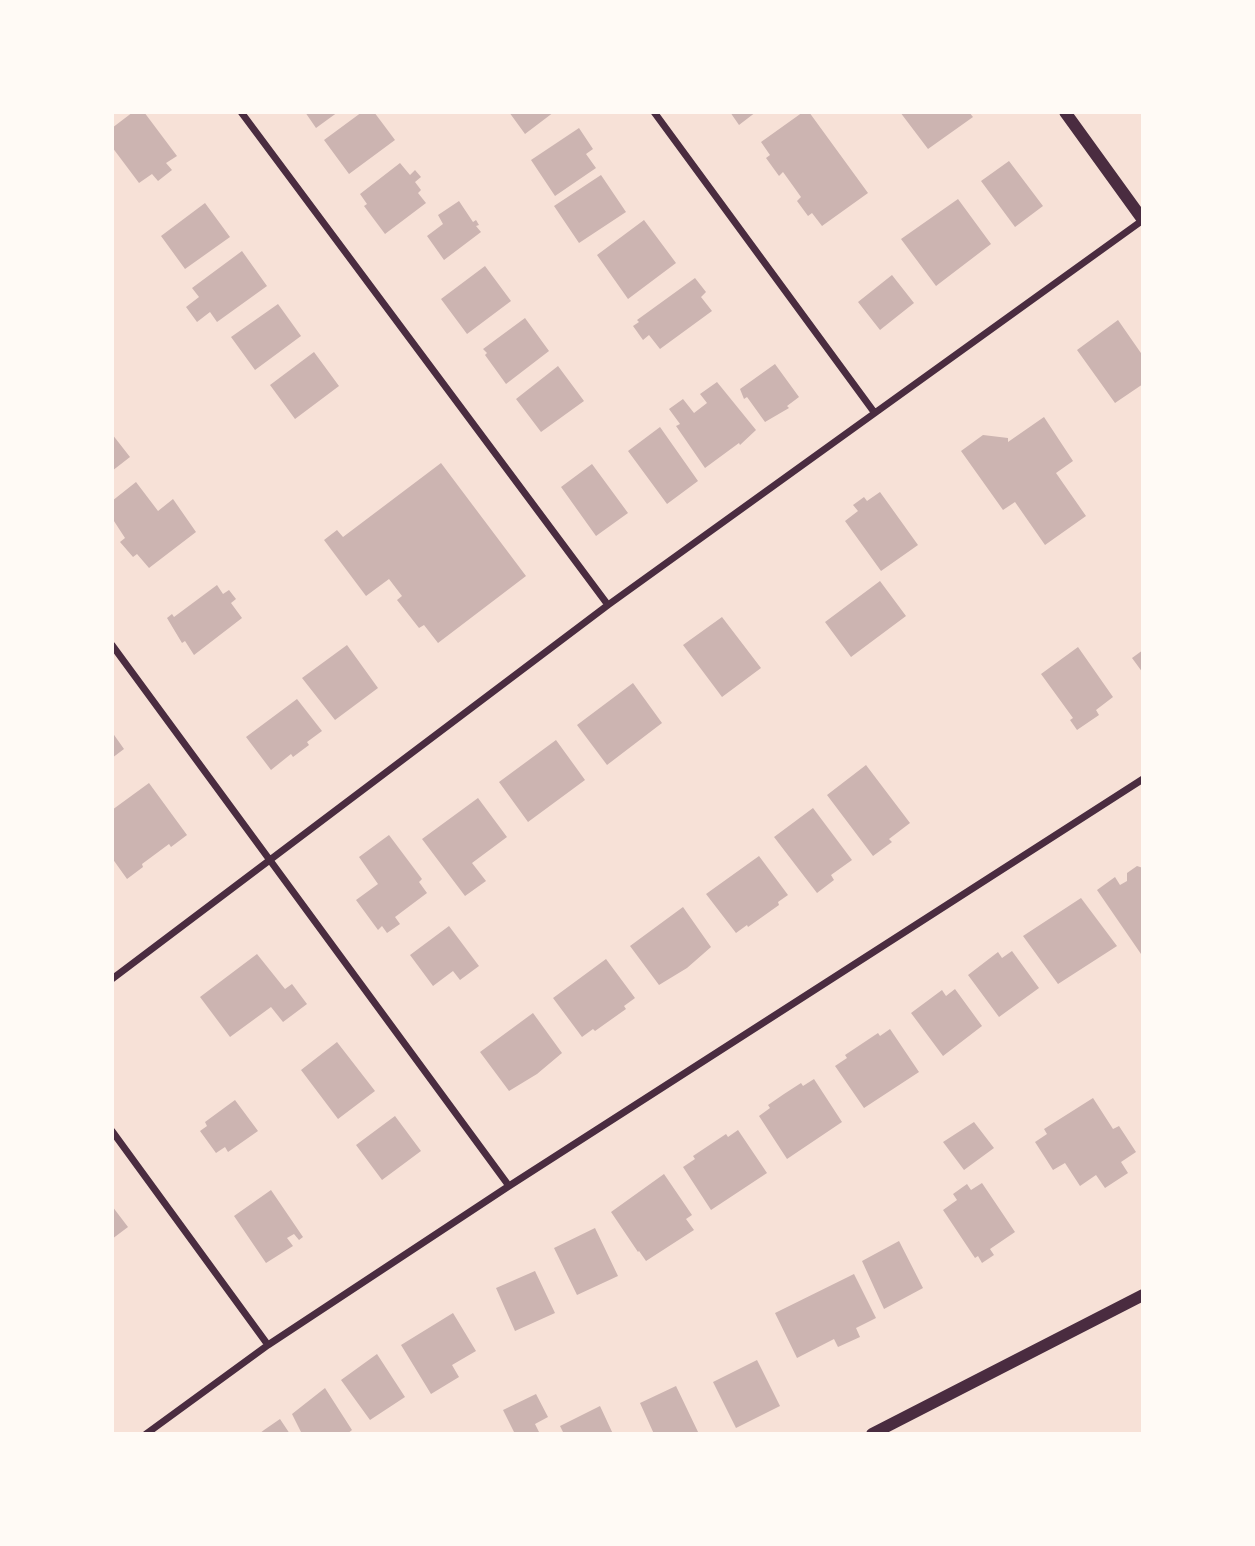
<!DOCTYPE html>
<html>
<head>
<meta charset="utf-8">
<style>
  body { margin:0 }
  #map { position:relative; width:1255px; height:1546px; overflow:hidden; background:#f7e1d7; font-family:Manrope,sans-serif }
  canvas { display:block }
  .frame { position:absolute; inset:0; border:114px solid #fffaf5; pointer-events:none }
</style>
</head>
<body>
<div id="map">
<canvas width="1255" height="1546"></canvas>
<div class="frame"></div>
</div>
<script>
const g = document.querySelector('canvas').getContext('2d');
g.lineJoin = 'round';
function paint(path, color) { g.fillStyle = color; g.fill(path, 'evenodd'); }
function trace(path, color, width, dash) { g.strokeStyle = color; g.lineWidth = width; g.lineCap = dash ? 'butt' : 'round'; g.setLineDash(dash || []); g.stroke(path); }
paint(new Path2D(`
  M133 112H144L177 156 166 163 172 170 158 181 152 174 139 183 112 147V128Z
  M305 112H338L316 128Z
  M362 112H374L395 140 349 174 324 140Z
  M509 112H554L525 134Z
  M730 112H756L739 125Z
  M803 112H809L868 193 822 226 812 213 808 216 797 201 801 197 783 172 779 176 766 158 770 155 761 142Z
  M900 112H969L973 117 928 149Z
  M579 128 593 149 586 154 596 168 555 196 531 160Z
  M1009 161 1043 206 1015 227 981 181Z
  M400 163 410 175 415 170 421 177 415 182 421 190 418 193 426 203 385 234 364 206 367 204 360 194Z
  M601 175 626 212 579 243 554 206Z
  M958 199 991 244 936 286 901 239Z
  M459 201 473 222 476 220 479 225 476 226 481 232 444 260 427 236 443 224 438 215Z
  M205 203 230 237 185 269 161 236Z
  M644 220 676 263 628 299 597 255Z
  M242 251 267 286 217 322 210 312 197 322 186 307 199 297 192 288Z
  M485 266 511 301 467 334 441 299Z
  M892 275 914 303 880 330 858 302Z
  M695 278 706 292 701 297 712 311 660 349 649 335 643 340 633 326 639 322 637 320Z
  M278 304 301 336 255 370 231 337Z
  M525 318 549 351 506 384 485 355 487 353 483 349Z
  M1118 320 1143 356V384L1115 403 1077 350Z
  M314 352 339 386 295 419 270 385Z
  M775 364 799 397 787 406 789 408 765 422 747 397 744 399 740 389Z
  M558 366 584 401 541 432 516 399Z
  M717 382 756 430 740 445 739 443 705 468 676 426 680 424 669 409 683 399 694 413 707 403 700 394Z
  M1044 417 1073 461 1056 473 1086 516 1045 545 1015 502 1003 510 961 451 983 435 1008 438V442Z
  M660 427 698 481 667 504 628 451Z
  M112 434 130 457 112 471Z
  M441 463 526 576 438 643 424 625 419 628 397 600 402 596 389 579 366 596 324 540 337 530 343 537Z
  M592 464 628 513 596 536 561 487Z
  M136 482 158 511 173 499 196 532 149 568 137 554 133 557 120 542 125 538 112 518V501Z
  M880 492 918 545 881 571 845 521 858 511 853 505 864 497 867 501Z
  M880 581 906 616 851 657 825 622Z
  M217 585 223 594 229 590 236 599 231 603 242 618 194 655 185 641 182 643 167 618 172 614 174 617Z
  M722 617 761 668 722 697 683 645Z
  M347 645 378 688 335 720 302 678Z
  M1078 647 1113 697 1096 710 1099 715 1077 730 1070 720 1073 718 1041 674Z
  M1143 650V673L1132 658Z
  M633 683 662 723 607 765 577 725Z
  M297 699 322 731 307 742 309 745 293 757 291 754 271 770 246 737Z
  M112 732 124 749 112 758Z
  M556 740 585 780 528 822 499 782Z
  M866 765 910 823 889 839 892 842 873 856 827 795Z
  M149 783 187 835 171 847 169 844 142 864 143 867 127 879 112 858V810Z
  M478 798 507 837 472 863 486 881 465 896 422 839Z
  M813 808 852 860 831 875 834 880 817 893 774 837Z
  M389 835 422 879 419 882 427 893 395 917 400 924 387 933 382 926 378 930 356 900 378 884 359 857Z
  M759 856 788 895 778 902 779 905 748 927 747 925 736 933 706 894Z
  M1137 866 1143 868V952L1141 954 1097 890 1115 877 1120 885 1127 881V873Z
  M1081 898 1117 946 1058 984 1023 936Z
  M683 907 711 947 687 968 659 985 630 946Z
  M449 926 479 966 460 980 453 971 433 986 410 955Z
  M1012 951 1039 988 999 1017 968 975 998 952 1002 958Z
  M257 954 285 989 292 984 307 1004 283 1022 271 1007 230 1037 200 997Z
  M606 959 635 998 624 1006 626 1009 595 1031 593 1029 582 1037 553 998Z
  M955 989 982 1026 943 1056 911 1013 942 990 946 996Z
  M533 1013 562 1053 537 1074 509 1091 480 1052Z
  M890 1029 919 1072 864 1108 835 1066 847 1058 845 1055 878 1033 880 1036Z
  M337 1042 375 1091 338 1119 301 1070Z
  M814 1079 842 1122 787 1159 759 1116 770 1108 768 1105 784 1094 801 1083 803 1086Z
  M1093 1098 1113 1129 1119 1126 1136 1152 1121 1162 1128 1173 1105 1188 1096 1175 1080 1186 1065 1163 1053 1170 1035 1142 1047 1134 1044 1129Z
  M235 1100 258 1131 228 1152 225 1147 216 1153 200 1131 207 1126 205 1122Z
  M395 1116 421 1151 382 1180 356 1145Z
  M974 1122 994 1148 964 1170 943 1142Z
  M738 1130 767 1173 711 1210 683 1167 695 1159 693 1156 726 1134 728 1137Z
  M664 1174 692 1215 686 1219 694 1230 646 1261 639 1251 638 1252 611 1212Z
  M982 1183 1015 1232 990 1249 994 1255 982 1263 978 1256 975 1258 943 1210 957 1200 953 1194 967 1184 971 1190Z
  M271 1190 303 1237 299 1240 294 1234 287 1238 293 1246 266 1263 234 1216Z
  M112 1206 128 1227 112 1239Z
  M595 1228 618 1276 577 1295 554 1248Z
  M899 1241 923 1288 884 1309 862 1261Z
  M535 1271 555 1313 515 1331 496 1288Z
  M854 1274 876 1318 856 1328 860 1337 838 1347 834 1339 797 1358 775 1313Z
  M453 1313 476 1351 452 1365 459 1377 431 1394 401 1345Z
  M377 1354 405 1397 370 1420 341 1380Z
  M757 1360 780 1406 736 1428 713 1382Z
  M676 1386 699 1434H654L640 1403Z
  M325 1388 352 1430 347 1434H302L292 1414Z
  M536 1394 548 1417 535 1424 540 1434H515L503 1410Z
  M600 1406 613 1434H564L560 1426Z
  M280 1419 290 1434H259L264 1430Z`), '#ccb4b1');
trace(new Path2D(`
  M241 112 608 605
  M654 112 874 412
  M112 645 509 1186
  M112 979 608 605 1143 220
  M112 1131 268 1345
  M146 1434 268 1345 509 1186 1143 779`), '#4a2c40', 7);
trace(new Path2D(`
  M1065 112 1143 220
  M872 1434 1143 1295`), '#4a2c40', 12);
</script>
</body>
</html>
